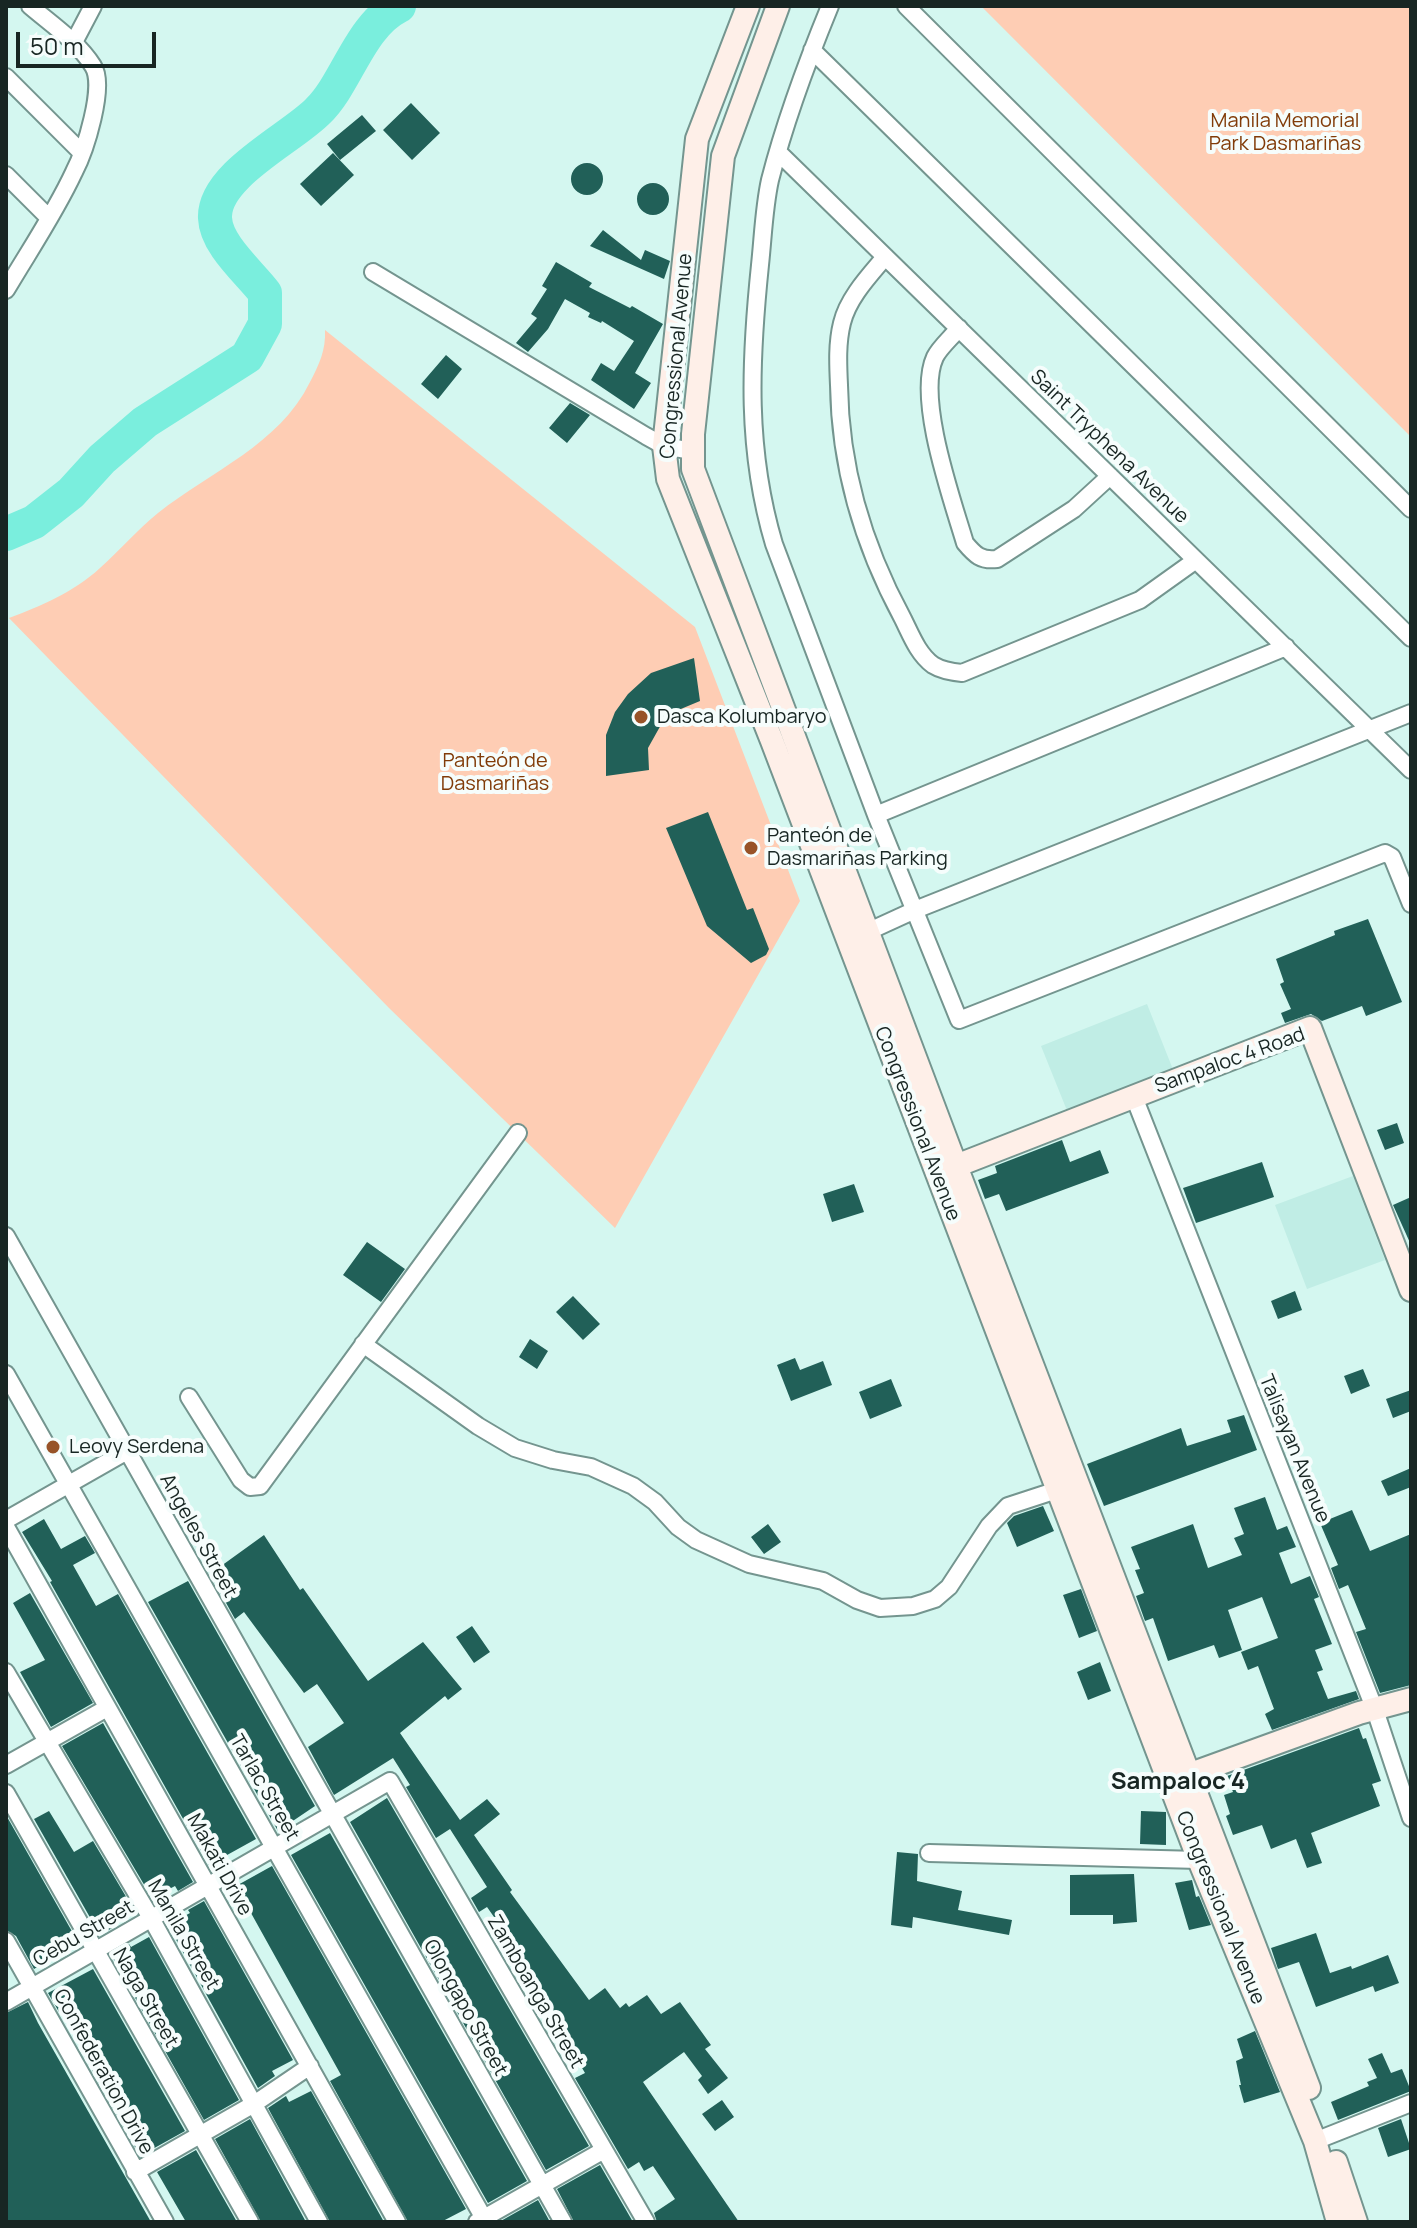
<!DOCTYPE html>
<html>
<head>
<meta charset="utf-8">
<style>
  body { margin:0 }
  #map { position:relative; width:1417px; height:2228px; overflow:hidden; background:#d4f7f0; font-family:Manrope,sans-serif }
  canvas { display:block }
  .frame { position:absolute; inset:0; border:8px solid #182623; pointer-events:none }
  .scale { position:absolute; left:16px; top:32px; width:140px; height:36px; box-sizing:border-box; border:4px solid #182623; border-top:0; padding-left:10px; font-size:24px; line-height:28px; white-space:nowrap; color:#182623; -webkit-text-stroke:6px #f6fdfc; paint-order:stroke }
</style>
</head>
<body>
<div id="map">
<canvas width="1417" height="2228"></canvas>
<div class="frame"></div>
<div class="scale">50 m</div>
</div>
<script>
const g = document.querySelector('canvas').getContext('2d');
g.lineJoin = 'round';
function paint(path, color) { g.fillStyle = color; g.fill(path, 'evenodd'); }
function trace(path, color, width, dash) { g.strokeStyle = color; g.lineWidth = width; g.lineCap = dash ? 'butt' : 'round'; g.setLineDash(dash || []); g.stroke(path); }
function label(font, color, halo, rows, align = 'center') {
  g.font = font + ' Manrope,sans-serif'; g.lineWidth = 8; g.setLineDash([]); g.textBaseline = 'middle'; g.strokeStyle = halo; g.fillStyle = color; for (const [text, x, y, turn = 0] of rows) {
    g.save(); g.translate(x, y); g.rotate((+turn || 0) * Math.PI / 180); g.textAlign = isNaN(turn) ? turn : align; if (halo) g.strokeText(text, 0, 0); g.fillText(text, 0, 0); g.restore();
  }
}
paint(new Path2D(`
  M1147 1004 1174 1072 1068 1113 1041 1046Z
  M1353 1176 1385 1260 1307 1289 1275 1205Z`), '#c0ede5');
paint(new Path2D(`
  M981 6H1411V437Z
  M325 330 695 627 800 901 615 1228 389 1008 9 618C41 606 74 592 100 568 120 550 137 530 158 513 211 471 279 445 310 382 319 365 326 350 325 330Z`), '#fecdb4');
trace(new Path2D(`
  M6 534 34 522 71 493 102 459 145 422 247 357 265 324V293C249 272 216 245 215 218 213 175 292 138 318 111 347 83 359 26 399 6`), '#7aeedd', 34);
paint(new Path2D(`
  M411 103 440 133 412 160 383 130Z
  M362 115 376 131 340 160 327 144Z
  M333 153 354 175 321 206 300 184Z
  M571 179a16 16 0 1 1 32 0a16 16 0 1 1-32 0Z
  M637 199a16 16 0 1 1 32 0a16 16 0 1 1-32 0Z
  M603 230 641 260 645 250 670 261 664 279 590 246Z
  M556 262 592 283 589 287 630 308 632 306 663 324 635 373 651 383 634 409 591 380 601 363 614 371 634 341 602 321 601 323 588 317 590 313 565 299 548 329 528 352 516 343 537 318 531 314 547 289 542 286Z
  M446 355 462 369 438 399 421 384Z
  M570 403 590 415 567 443 549 428Z
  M694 658 700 701 676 711 662 723 648 748 649 770 606 776V735L615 712 628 694 651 673Z
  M708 812 747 910 753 908 769 949 766 955 751 963 707 926 666 828Z
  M1368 919 1402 1002 1366 1016 1362 1006 1322 1021 1311 1014 1285 1023 1281 1013 1291 1009 1280 984 1284 982 1276 959 1335 935 1334 931Z
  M1397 1123 1404 1143 1385 1150 1377 1130Z
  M1062 1140 1070 1162 1100 1150 1109 1173 1006 1211 999 1194 985 1199 978 1180 997 1173 995 1166Z
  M1262 1162 1274 1197 1196 1223 1183 1188Z
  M854 1184 864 1212 832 1222 823 1194Z
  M1411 1197V1245L1393 1205Z
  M367 1242 405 1269 381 1302 343 1275Z
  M1295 1291 1302 1310 1278 1319 1271 1301Z
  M573 1296 600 1324 583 1340 556 1312Z
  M530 1339 548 1351 537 1369 519 1357Z
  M795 1358 800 1370 823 1361 832 1385 791 1401 777 1365Z
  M1363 1369 1370 1386 1351 1394 1344 1376Z
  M891 1379 902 1406 870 1419 859 1392Z
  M1411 1390V1411L1393 1418 1386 1399Z
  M1244 1415 1257 1450 1104 1506 1087 1464 1181 1428 1187 1446 1231 1432 1227 1420Z
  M1411 1468V1487L1388 1496 1381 1481Z
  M1265 1497 1277 1530 1287 1526 1296 1547 1279 1553 1291 1584 1310 1576 1319 1597 1314 1599 1332 1644 1315 1650 1323 1670 1317 1672 1328 1699 1356 1691 1359 1699 1272 1730 1265 1714 1274 1709 1258 1666 1248 1670 1241 1652 1278 1638 1262 1597 1228 1610 1242 1650 1219 1658 1214 1645 1168 1661 1153 1618 1145 1621 1136 1596 1144 1593 1135 1570 1140 1569 1131 1547 1193 1524 1208 1568 1242 1555 1234 1538 1244 1534 1234 1508Z
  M1043 1506 1054 1531 1017 1547 1007 1523 1014 1516Z
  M1352 1510 1370 1551 1411 1534V1685L1380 1693 1356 1632 1366 1629 1348 1585 1339 1589 1331 1568 1338 1565 1320 1523Z
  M44 1519 61 1549 85 1536 95 1553 73 1565 96 1606 118 1594 256 1839 209 1865 50 1582 52 1581 22 1532Z
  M768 1524 781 1542 764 1554 751 1537Z
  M264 1535 300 1590 303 1588 368 1681 423 1642 462 1689 448 1700 445 1696 400 1733 460 1820 487 1799 500 1814 474 1835 512 1890 510 1892 589 2000 605 1988 620 2008 626 2003 629 2007 647 1995 661 2014 680 2002 711 2045 705 2049 728 2078 708 2094 698 2080 702 2076 684 2052 643 2082 739 2222H657L654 2213 675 2199 653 2166 644 2171 639 2162 628 2169 575 2078 585 2073 564 2037 498 1939 506 1934 487 1907 479 1912 471 1898 487 1887 450 1829 436 1838 406 1787 410 1785 393 1758 334 1795 308 1747 344 1723 317 1684 304 1693 244 1612 235 1619 210 1574Z
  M188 1581 315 1806 278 1831 148 1602Z
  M1081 1589 1097 1631 1079 1638 1063 1595Z
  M30 1593 93 1703 51 1727 20 1672 45 1660 13 1603Z
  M472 1626 490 1652 474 1663 456 1637Z
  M1100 1662 1111 1691 1088 1700 1077 1672Z
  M103 1723 193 1882 178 1891 175 1886 152 1898 62 1746Z
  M1359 1728 1363 1739 1366 1738 1381 1781 1372 1784 1380 1806 1311 1833 1322 1863 1307 1868 1296 1839 1271 1849 1262 1825 1233 1835 1226 1816 1230 1814 1224 1795 1233 1792 1227 1776Z
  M387 1798 589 2146 546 2170 350 1822Z
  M49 1811 74 1852 93 1841 128 1900 106 1912 114 1927 100 1935 34 1819Z
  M1141 1811 1166 1812V1845L1140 1844Z
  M6 1815 78 1942 34 1969 16 1936 6 1930Z
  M330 1833 527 2181 488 2203 291 1855Z
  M897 1852 918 1854 917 1881 962 1891 958 1910 1012 1920 1009 1935 913 1917 912 1928 891 1925Z
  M272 1866 466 2209 441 2222H408L330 2081 341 2075 236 1886Z
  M1134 1874 1137 1922 1113 1924V1915H1070V1875Z
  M1192 1880 1196 1897 1199 1896 1211 1925 1189 1930 1175 1883Z
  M204 1901 293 2060 272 2071 275 2076 258 2088 168 1925 190 1913 188 1910Z
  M1316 1933 1330 1973 1351 1966 1352 1969 1388 1955 1399 1983 1375 1992 1373 1986 1316 2007 1299 1962 1278 1969 1271 1948Z
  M149 1937 239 2100 204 2120 111 1955 129 1944 131 1947Z
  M93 1969 185 2131 140 2156 82 2052 86 2050 64 2009 59 2012 48 1993Z
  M28 2002 38 2023 151 2222H6V2013Z
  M1255 2031 1280 2092 1244 2103 1239 2085H1241L1236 2061 1243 2058 1237 2039Z
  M1382 2053 1391 2073 1402 2069 1411 2091 1338 2120 1331 2102 1369 2086 1367 2082 1377 2078 1368 2059Z
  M311 2091 384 2222H330L268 2108 286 2096 289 2102Z
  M722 2100 734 2117 715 2131 702 2114Z
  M250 2119 306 2222H261L215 2139Z
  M1401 2119 1411 2149 1388 2157 1378 2128Z
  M196 2150 237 2222H186L157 2172Z
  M600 2165 633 2222H574L557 2189Z
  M538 2200 550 2222H499Z`), '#216058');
const street = new Path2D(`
  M830 6C807 62 785 121 770 180 764 207 763 237 760 265 750 362 746 450 774 544L876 815 959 1020 1385 853 1392 857 1411 904
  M906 6 1411 509
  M73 44 93 6
  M812 50 1411 638
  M6 77 82 153
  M779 153 1411 770
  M6 175 48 217
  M885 257C869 276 848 298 842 323 837 343 838 364 839 385 840 467 864 547 903 619 911 635 918 654 933 665 941 670 952 672 962 673L1140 600 1196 560
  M373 272 646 436 664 446 692 451
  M6 290C29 251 55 213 74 172 85 151 106 86 93 66 78 42 51 24 30 6
  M959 328C952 337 940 347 935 357 916 398 952 499 965 543 975 555 981 561 997 559L1074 509 1110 476
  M876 815 1286 647
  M867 932 915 910 1411 713
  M1134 1097 1375 1710 1411 1818
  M6 1236 563 2222
  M363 1344 478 1426 515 1448 553 1460 591 1467 633 1486 655 1502 678 1527 696 1540 749 1564 823 1581 857 1600 880 1608 913 1606 935 1599 949 1587 989 1526 1008 1506 1057 1490
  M6 1374 486 2222
  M189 1397 241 1480 250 1487 260 1486 518 1133
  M6 1520 127 1451
  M6 1527 397 2222
  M6 1672 151 1918 319 2222
  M6 1765 107 1708
  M6 1793 250 2222
  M929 1853 1199 1860
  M6 1941 165 2222
  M6 2002 390 1781 646 2222
  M1315 2141 1411 2103
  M135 2172 254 2104 310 2066
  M477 2222 604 2150`);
const secondary = new Path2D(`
  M748 6 697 139 664 446 668 479 772 741 1199 1860 1315 2141 1338 2222
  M778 6 723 156 693 434V469L956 1166 1309 2088
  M943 1171 1310 1028 1411 1290
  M1174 1780 1359 1713 1411 1699
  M1336 2162 1356 2222`);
trace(street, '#74958f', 20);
trace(secondary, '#74958f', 26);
trace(street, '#fff', 16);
trace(secondary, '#feefe8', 22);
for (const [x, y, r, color] of [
  [641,717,8,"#985328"],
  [751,848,8,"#985328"],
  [53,1447,8,"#985328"]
]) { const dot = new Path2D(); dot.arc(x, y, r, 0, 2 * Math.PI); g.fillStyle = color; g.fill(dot); trace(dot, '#f6fdfc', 3); }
label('20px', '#813b08', '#f6fdfc', [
  ["Manila Memorial",1285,121],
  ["Park Dasmariñas",1285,144],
  ["Panteón de",495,761],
  ["Dasmariñas",495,784]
]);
label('20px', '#182623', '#f6fdfc', [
  ["Congressional Avenue",677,356,-85],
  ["Saint Tryphena Avenue",1109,447,44],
  ["Sampaloc 4 Road",1230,1061,-20],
  ["Congressional Avenue",917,1124,69],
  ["Talisayan Avenue",1294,1449,68],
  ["Angeles Street",198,1536,61],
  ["Tarlac Street",264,1788,60],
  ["Makati Drive",219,1865,61],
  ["Congressional Avenue",1220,1908,68],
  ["Cebu Street",84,1934,-30],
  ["Manila Street",183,1935,60],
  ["Zamboanga Street",535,1992,60],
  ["Naga Street",145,1998,60],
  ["Olongapo Street",465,2008,61],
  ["Confederation Drive",103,2072,61]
]);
label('20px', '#182623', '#f6fdfc', [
  ["Dasca Kolumbaryo",657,717],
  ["Panteón de",767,836],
  ["Dasmariñas Parking",767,859],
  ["Leovy Serdena",69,1447]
], 'left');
label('bold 24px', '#182623', '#f6fdfc', [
  ["Sampaloc 4",1178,1782]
]);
</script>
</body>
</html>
